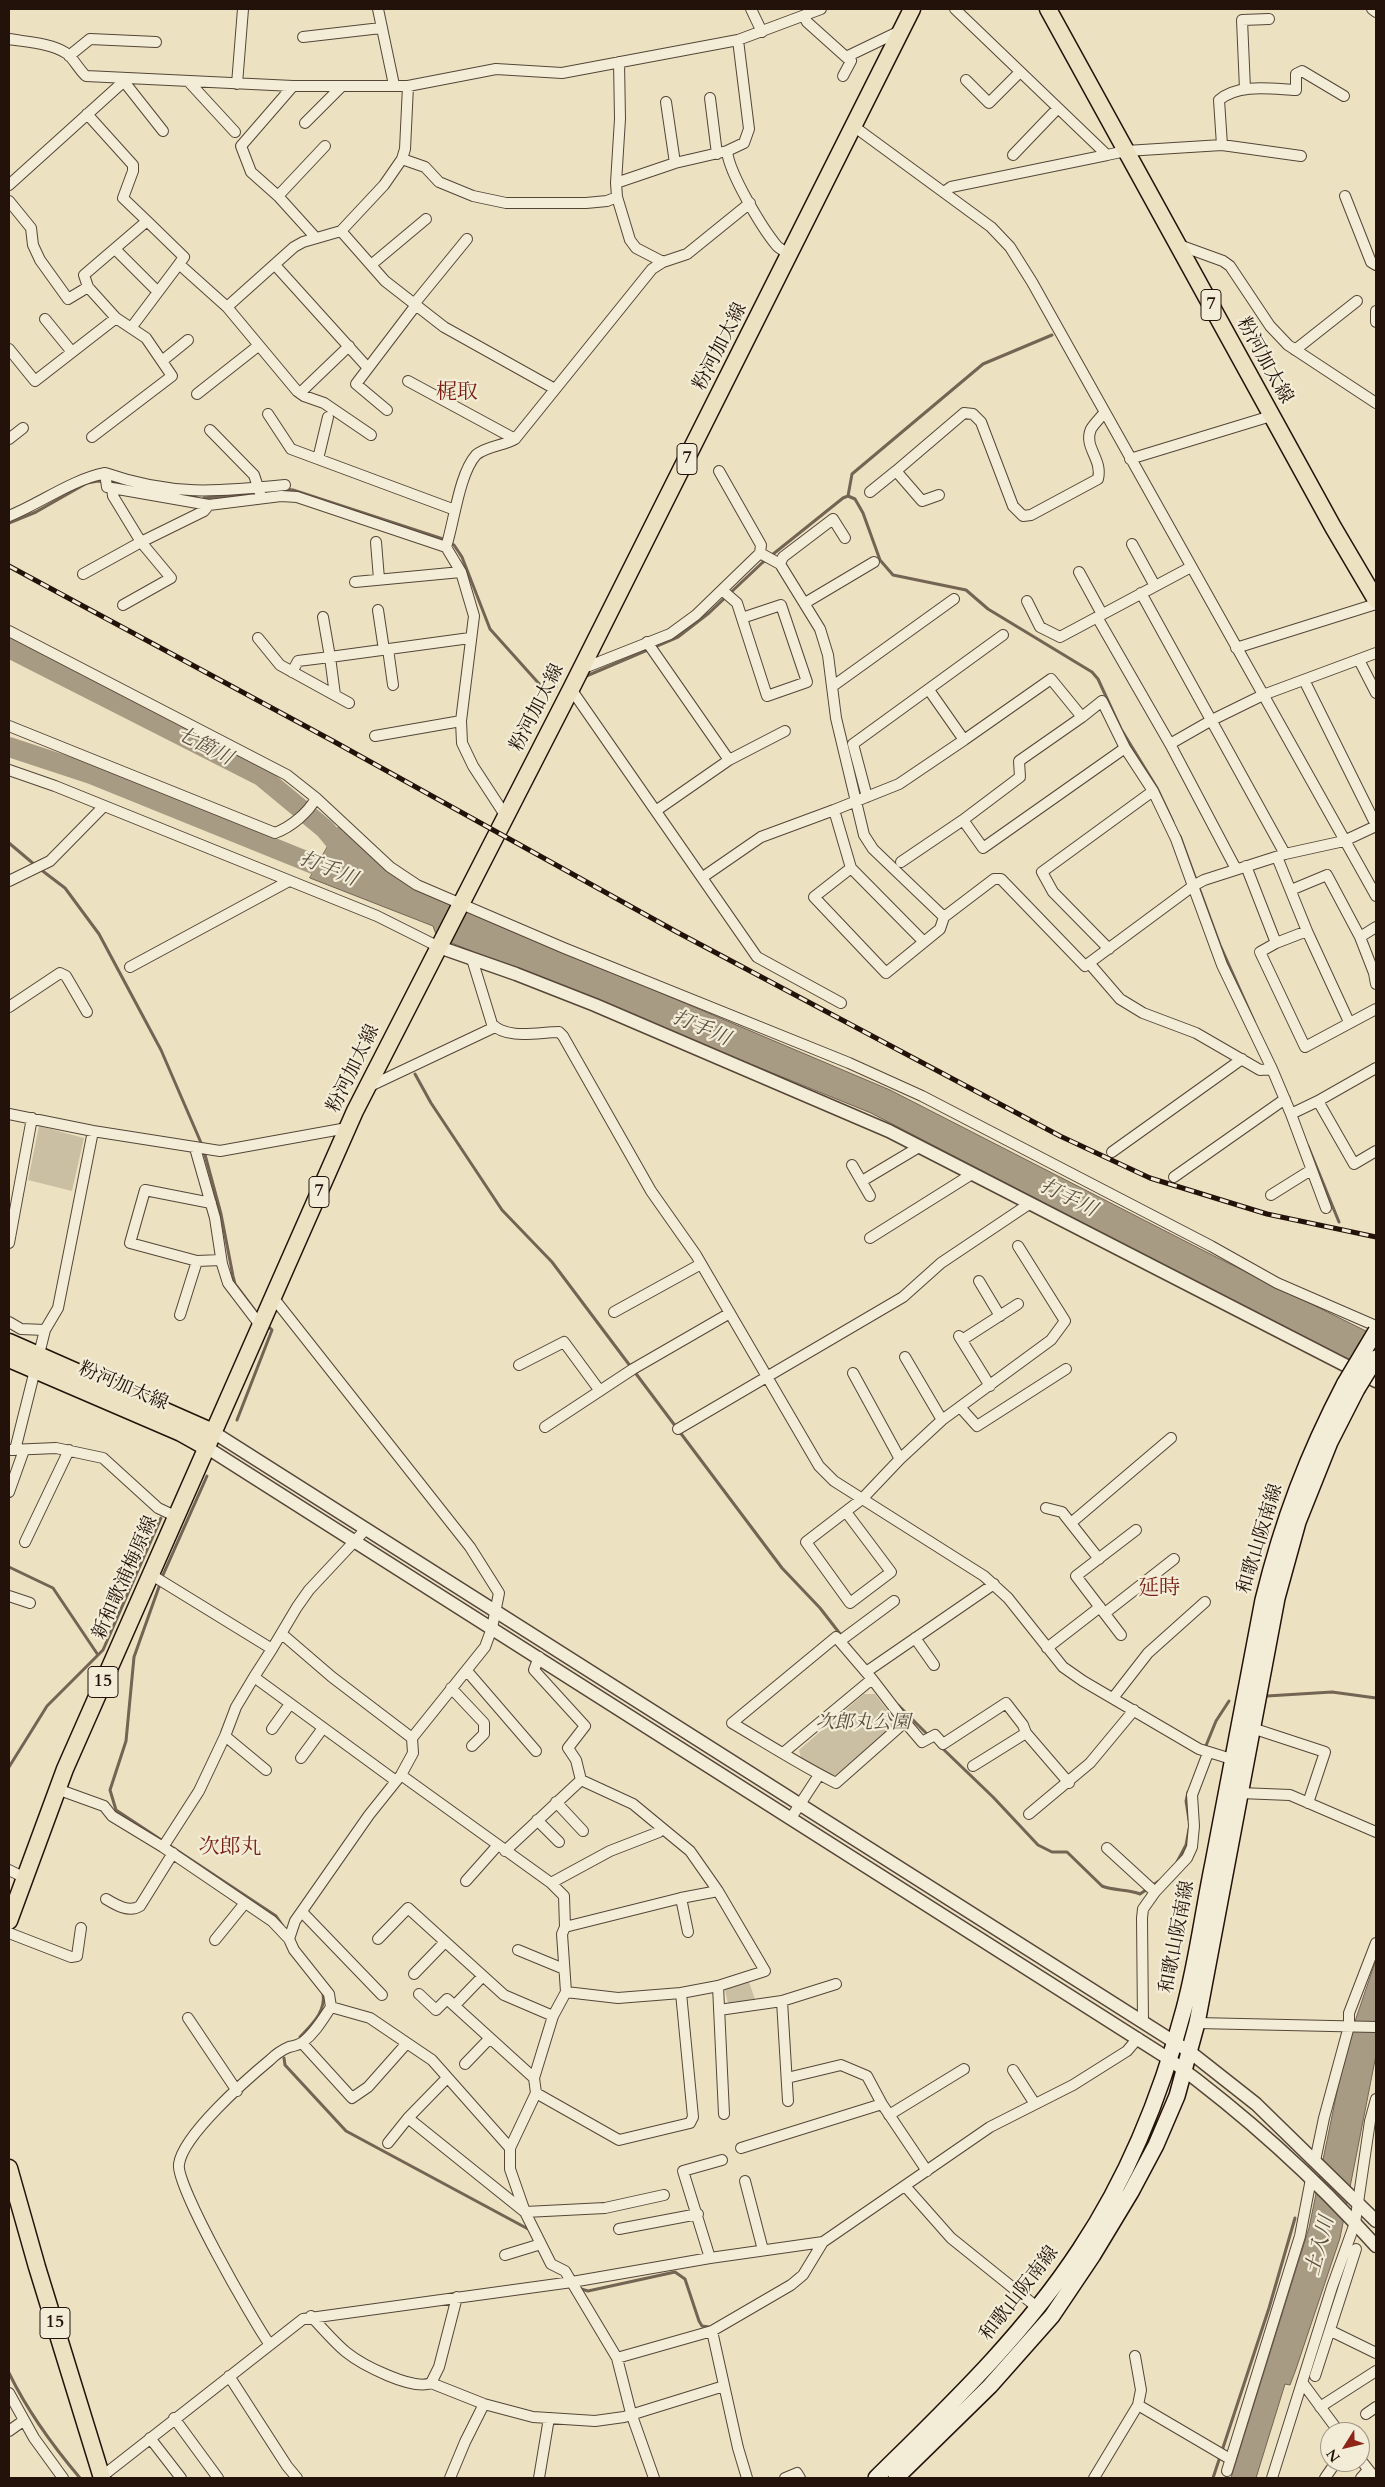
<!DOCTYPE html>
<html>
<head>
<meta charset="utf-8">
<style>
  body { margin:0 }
  #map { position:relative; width:1385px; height:2487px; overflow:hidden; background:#ece2c2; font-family:Cardo,serif }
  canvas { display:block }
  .frame { position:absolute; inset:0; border:10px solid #23120a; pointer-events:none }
  .north { position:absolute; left:1320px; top:2422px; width:50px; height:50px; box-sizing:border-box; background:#f3ecd7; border:1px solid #a09585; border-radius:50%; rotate:234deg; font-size:14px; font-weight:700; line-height:20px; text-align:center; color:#23120a }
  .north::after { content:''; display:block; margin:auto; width:18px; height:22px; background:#8f2418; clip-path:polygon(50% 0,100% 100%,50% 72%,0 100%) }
</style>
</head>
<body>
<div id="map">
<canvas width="1385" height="2487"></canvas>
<div class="frame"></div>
<div class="north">N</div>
</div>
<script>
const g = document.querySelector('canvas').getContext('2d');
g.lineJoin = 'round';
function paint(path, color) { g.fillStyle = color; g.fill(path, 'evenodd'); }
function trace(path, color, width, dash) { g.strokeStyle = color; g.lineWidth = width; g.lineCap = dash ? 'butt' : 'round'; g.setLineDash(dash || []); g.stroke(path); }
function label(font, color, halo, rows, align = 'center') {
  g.font = font + ' Cardo,"Noto Serif JP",serif'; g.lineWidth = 4.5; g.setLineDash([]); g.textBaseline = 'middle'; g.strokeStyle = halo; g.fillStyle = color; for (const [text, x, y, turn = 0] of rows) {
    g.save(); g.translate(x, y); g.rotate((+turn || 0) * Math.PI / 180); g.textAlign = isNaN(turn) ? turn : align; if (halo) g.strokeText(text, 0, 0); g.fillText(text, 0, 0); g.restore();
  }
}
paint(new Path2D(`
  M39 1126 84 1138 72 1191 28 1180Z
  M864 1694H875L894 1719 893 1727 836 1775 830 1776 801 1758 799 1750Z
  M749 1982 755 1999 728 2004 725 1990Z`), '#cabfa3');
const water = new Path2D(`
  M340 825 394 876 413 888 890 1090 1218 1258 1376 1336V1375L871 1113 437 937 433 926 310 878Z
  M1376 1960V2055L1340 2238 1296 2369 1290 2385 1285 2384 1256 2478H1231L1309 2228 1346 2048Z`);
paint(water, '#a89b83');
trace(water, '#736453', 1);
trace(new Path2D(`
  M283 489 293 490 443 539 454 545 462 557 490 629 542 687 548 689 556 687
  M848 496 855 499 863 513 880 560 893 575 966 590 988 609 1092 672 1098 679 1121 729 1157 788 1173 822
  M848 496 852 474 983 364 1052 335
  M204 498 255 494
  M9 523 36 512 87 483 98 481 130 486
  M584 677 678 637 709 613 762 563 843 498 848 496
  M1180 836 1220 945 1254 1021
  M9 843 35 865
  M40 869 65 888 99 934 161 1050 202 1145
  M415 1074 431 1103 502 1210 552 1262 782 1568 820 1608 851 1648
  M1308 1146 1339 1222
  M204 1151 221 1214 233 1276 235 1284 256 1312
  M237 1420 272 1330 270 1328
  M9 1567 53 1588 98 1655
  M163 1575 207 1476
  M160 1584 134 1657 126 1741 110 1790 116 1810 276 1916 283 1926
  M1267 1696 1332 1692 1376 1698
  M898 1705 929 1736
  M941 1747 993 1797 1038 1845 1052 1852H1067L1102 1886C1114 1891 1127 1889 1140 1894L1159 1881
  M1205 1748 1216 1721 1229 1701
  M9 1767 47 1706 103 1650 161 1518
  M1188 1792 1186 1801 1189 1820
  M1177 1862 1186 1845 1189 1829
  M300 2037C312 2024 326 2012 323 1993
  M284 2058 285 2065 346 2131 530 2230
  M581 2289 588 2291 675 2272 685 2279 699 2321 702 2326 709 2327
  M9 2373C28 2412 52 2445 80 2478
  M1213 2478 1269 2308 1295 2218`), '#736453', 3);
trace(new Path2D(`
  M9 648 261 776 325 829 349 858
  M9 747 91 774 343 876`), '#a89b83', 20);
const minor = new Path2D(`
  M378 9 394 85
  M751 9 762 32
  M955 9 1107 155 1126 151 1222 145 1301 156
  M1372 9 1376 12
  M804 16 807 22 846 57 900 31
  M303 37 381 28
  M9 39C26 42 51 43 66 53 72 56 79 70 86 76L293 86H408L496 69 562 73 738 40 821 9
  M738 40 749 129 744 143 727 151C729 173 762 228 777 246 780 249 786 252 790 255
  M69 56 90 39 156 42
  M619 62 620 119 616 183 617 197 630 240 636 248 663 262
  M843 76 851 61 846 57
  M122 79 163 131
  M966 80 989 103 1020 72
  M189 82 235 132
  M237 84 243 9
  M293 86 241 146 251 172 278 196 316 238
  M1245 89 1242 20 1269 19
  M710 98 717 154
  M666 102 675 163
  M87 114 133 165V171L123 198 147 221 84 275 88 287
  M305 123 342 86
  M852 125 991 227 1010 247 1032 282 1376 896
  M1222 145 1219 100C1239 83 1272 89 1296 90V74L1302 71 1344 96
  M1013 155 1058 108
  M402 159 425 167 439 182 473 196 506 203H586L607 201 617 197
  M616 183 675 163 727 151
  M9 185 122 83V79
  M944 192 951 187 1107 155
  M278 196 325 146
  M1345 196 1371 262 1376 265
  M9 201 31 228 33 245 40 260 68 299 88 287 116 318 146 338 172 376 92 437
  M147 221 184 257 179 264
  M341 231 385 281 444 327 555 389
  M1179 245 1223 261 1230 266 1270 326 1288 345 1376 403
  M115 249 158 292
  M275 265 368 368
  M371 265 426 219
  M414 304 467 239
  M227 307 294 247 303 242 341 231 384 185 402 159 405 149 408 86
  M1376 311V322
  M45 319 72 352
  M131 328 179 264 227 307 297 391 304 396 324 403 371 435
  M9 349 35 381 116 318
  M1295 350 1357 301
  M162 361 188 340
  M408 381 515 439
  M300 393 349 346
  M197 394 258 346
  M387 410 356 384 416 305
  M268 414 291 449 455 510
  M210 430 254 475 260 493
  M9 439 23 428
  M318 459 328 417
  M1130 459 1271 416
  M105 473C171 496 217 492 285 485
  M870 492 896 471
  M939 495 922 501 896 471 964 413 973 414 981 422 1013 506 1023 516 1031 515 1098 479C1103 459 1083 447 1091 429 1094 424 1100 418 1104 413
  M9 516C41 503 71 480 105 473L107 487 112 488
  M376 542 379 579
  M1132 544 1155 586
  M760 553 780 564 820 629 828 655 836 718 864 835 873 849 944 917 994 879H1001L1085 966 1193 886 1176 839 1153 791 1042 872 1053 892 1109 949
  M780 564 783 557 833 519 845 538
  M1079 572 1102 614
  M83 574 141 542 113 496 112 488 209 505 281 496 297 497 446 547
  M355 582 461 572
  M722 590 737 603 767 696 807 682 781 605 742 618
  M1141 593 1285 854
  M1027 601 1040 627 1060 637 1191 567
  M805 603 874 562
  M123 605 171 578 141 542 204 511 209 505
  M378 610 384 650
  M1097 617 1170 744 1236 869
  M9 631 287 775 316 798
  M258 638 280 665 349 703
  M647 642 729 760 785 731
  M1236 648 1376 604
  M388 649 393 685
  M1359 660 1376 693
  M583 665 589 666 670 634 696 615 760 553 761 545 719 471
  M292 672 298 661 330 657 323 617
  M1304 680 1376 825
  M833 686 954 599
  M571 689 757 957 841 1003
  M335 695 330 657 470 638
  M1082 717 1102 701 1125 748 1153 791
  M9 726 275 833C291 827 308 813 316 798L390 867 417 885 564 948 849 1063 922 1096 1211 1246 1277 1283 1376 1326
  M375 736 461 721
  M1170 744 1212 720 1263 695 1376 653
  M9 770 55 786 377 916 439 947
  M867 797 853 744 1003 635
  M657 810 729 760
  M834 810 899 784 964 740 929 690
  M505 815 473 766 462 743 461 721 474 616 461 572 446 547C454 523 459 474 476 455 486 446 503 446 515 439L652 269 663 262 687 254 750 203
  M963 820 1020 777 1019 761 1082 717 1051 679 964 740
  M901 862 963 820 983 848 1125 748
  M1246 866 1276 943 1260 952 1305 1047 1376 1009
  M851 868 814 897 886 973 940 929 944 917
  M703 877 761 837 834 810 851 868 924 942
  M9 881 50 861 104 806
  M1291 890 1327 875 1360 937 1376 927
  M1307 931 1349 1022
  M1360 937 1374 973 1376 984
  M1276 943 1307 931 1277 857
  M472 959 492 1024C507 1040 539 1032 559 1032L563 1036 651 1191 696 1255 819 1466 834 1481 984 1576 1008 1598 1063 1667 1083 1681 1199 1749 1238 1761
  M1089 963 1120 999 1143 1013 1196 1033 1260 1070 1272 1069 1291 1114 1318 1101
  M130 967 289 881
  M9 1007 60 973 66 976 87 1012
  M1376 1068 1318 1101 1354 1164 1376 1151
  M1272 1069 1222 965 1193 886 1204 880 1285 854 1344 841 1376 826
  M368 1087 495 1027
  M9 1114 93 1131 220 1151 347 1128
  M1291 1114 1326 1208
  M195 1148 215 1218 222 1264 228 1283 260 1325
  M1112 1152 1242 1059
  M852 1165 870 1196
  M1174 1177 1285 1099
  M862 1181 919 1147
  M1271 1195 1311 1170
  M211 1203 145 1190 130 1243 197 1261 221 1260
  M870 1238 972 1174
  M9 1243 32 1118
  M979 1281 1000 1316
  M272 1296 470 1547 499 1593 492 1628 485 1647 412 1738 413 1753 401 1775 369 1815 295 1921 289 1939
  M614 1312 701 1264
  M180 1315 197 1261
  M9 1322 21 1329 45 1330
  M959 1336 990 1386
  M962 1340 1018 1304
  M519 1365 564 1342 600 1391
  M960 1407 977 1426 1066 1369
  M942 1420 1051 1340 1065 1321 1018 1246
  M545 1427 633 1369 730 1313
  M678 1429 903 1297 941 1263 1029 1204
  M10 1450 56 1448 103 1458 158 1508 175 1516
  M15 1450 45 1330 58 1308 93 1131
  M900 1459 942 1420 905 1357
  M9 1492 24 1450
  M1046 1508 1062 1512 1099 1559
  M846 1512 891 1572 850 1603 806 1542 862 1499 900 1459 853 1373
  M1071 1523 1171 1438
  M25 1542 69 1450
  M150 1574 272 1649 254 1677 396 1781
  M9 1596 30 1603
  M1105 1613 1174 1559
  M282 1634 332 1677 412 1738
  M1121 1635 1076 1576 1136 1530
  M915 1638 934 1665
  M840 1641 894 1601
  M1047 1648 1100 1607
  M272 1649 297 1607 309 1590 366 1529
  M539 1657 534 1670 585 1726 568 1748 576 1760 581 1780 633 1804 690 1851 718 1891 681 1898
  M467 1671 536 1751
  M866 1672 994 1584
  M451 1688 484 1723V1734L472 1746
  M1113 1698 1148 1653 1205 1602
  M905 1722 922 1742 935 1735 943 1744 1006 1703 1023 1725 1026 1733 973 1766
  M1252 1728 1325 1752 1308 1803
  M272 1729 290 1704
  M1026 1733 1069 1783
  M225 1736 266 1770
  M783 1753 872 1679 905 1722 836 1783C800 1765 766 1743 732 1723L836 1637 872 1679
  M301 1758 323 1728
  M401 1775 551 1883 564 1896 565 1927 562 1934 566 1992 553 2016 534 2078 536 2093 510 2148V2169L525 2212 551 2264 565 2271 617 2358 631 2413 654 2478
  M57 1789 104 1806 112 1816 163 1847 272 1921 289 1939 294 1950 329 1994 331 2007C323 2019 315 2033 303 2042 299 2045 294 2046 289 2047 282 2050 275 2055 270 2060 247 2079 183 2135 179 2164 175 2185 253 2321 270 2345
  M1240 1793 1290 1795 1376 1832
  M556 1802 583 1831
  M1029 1814 1090 1763 1134 1710
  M791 1818 819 1775
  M537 1820 559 1842
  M163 1847 199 1791 225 1736 236 1707 254 1677
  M1107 1848 1155 1892 1187 1858 1192 1847 1194 1826 1192 1795 1208 1753
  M505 1851 581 1780
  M9 1870 25 1878
  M466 1881 498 1845
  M551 1883 610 1851 659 1832
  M106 1899C116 1905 129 1913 140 1906L173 1853
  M302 1912 382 1995
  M565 1927 681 1898 688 1932
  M9 1933 71 1957 77 1956 81 1928
  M378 1939 408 1908 504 1995 553 2016
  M215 1940 245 1903
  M518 1950 564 1969
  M414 1974 445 1942
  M718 1986 724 2114
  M681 1993 718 1986 765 1971 718 1891
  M419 1994 436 2010 447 1999 534 2078
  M782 2001 788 2101
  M455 2005 482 1977
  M331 2007 370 2018 432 2060 510 2148
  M719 2010 782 2001 836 1984
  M188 2018 237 2091
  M1143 2022 1142 1918 1143 1909 1155 1892
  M1197 2023 1376 2027
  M302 2043 352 2098 368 2087 407 2043
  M465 2064 490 2038
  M1013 2070 1035 2104
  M447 2078 408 2118 525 2212 605 2208 664 2195
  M787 2078 841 2065 867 2076 882 2104
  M536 2093 619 2140 690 2123 693 2117 681 1993 618 1998 566 1992
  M889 2115 964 2069
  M388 2143 408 2118
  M741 2148 882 2104 927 2171
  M1315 2161 1324 2118 1349 2026V2013L1376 1943
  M745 2181 763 2250
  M905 2186 951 2238 1038 2308
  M619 2229 698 2214
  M505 2255 541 2244
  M710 2258 683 2171 722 2160
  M311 2316C322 2328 334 2342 346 2352 362 2365 413 2391 431 2383L484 2404 533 2417 595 2421 624 2417 724 2386
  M712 2331 738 2448 747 2478
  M1331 2331 1376 2353
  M617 2358 712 2331 791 2285 803 2275 823 2242
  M229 2376 287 2466 297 2478
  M1315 2376 1356 2249
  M1302 2382 1339 2432
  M431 2383 439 2367 457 2297
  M9 2393 34 2438 63 2478
  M1138 2405 1230 2459
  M1320 2407 1376 2371
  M1366 2414 1376 2407
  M174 2418 218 2478
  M9 2431 23 2421
  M150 2438 181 2478
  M1360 2459 1375 2478
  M1227 2471 1300 2236 1311 2179
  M100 2478 303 2319 572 2282 710 2258 823 2242 990 2127 1073 2085 1127 2051 1138 2038
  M450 2478 465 2442 484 2404
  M539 2478 549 2418
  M785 2478 797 2473 800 2478
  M1094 2478 1138 2405 1141 2390 1135 2356
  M1272 2478 1332 2287 1355 2223 1370 2121 1376 2099
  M1325 2478 1336 2462
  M1361 2478 1368 2470`);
const tertiary = new Path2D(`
  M439 947 516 974 595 1005 889 1131 1376 1381
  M213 1432 1190 2052 1256 2104 1376 2221
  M206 1447 1169 2059C1244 2114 1314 2177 1376 2246`);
const secondary = new Path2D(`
  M876 2478C949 2406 1023 2336 1080 2249 1128 2177 1162 2092 1184 2009 1197 1961 1203 1911 1213 1863 1230 1775 1246 1687 1263 1600 1283 1519 1307 1456 1345 1383
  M896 2478 990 2386 1052 2316 1093 2255 1131 2192 1156 2145 1177 2096 1197 2023 1277 1598 1298 1522 1330 1442 1357 1389`);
const primary = new Path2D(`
  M1048 9 1333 527 1376 600
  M9 1342 213 1432
  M9 1359 181 1433 206 1447
  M9 1921 65 1769 355 1111 571 689 912 9
  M9 2168 37 2267 102 2478`);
trace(minor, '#554638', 12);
trace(tertiary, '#554638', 15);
trace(secondary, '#23120a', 18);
trace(primary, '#23120a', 19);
trace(minor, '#f3ecd7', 10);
trace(tertiary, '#f3ecd7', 12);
trace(secondary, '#f3ecd7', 15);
trace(primary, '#ece2c2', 16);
const rail = new Path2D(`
  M9 566 333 741 675 931 1060 1136 1150 1178 1267 1214 1376 1237`);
trace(rail, '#23120a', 5);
trace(rail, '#f3ecd7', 3, [9]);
const secondaryBridge = new Path2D(`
  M1345 1383 1376 1331
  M1357 1389 1376 1358`);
trace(secondaryBridge, '#23120a', 18, []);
trace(secondaryBridge, '#f3ecd7', 15);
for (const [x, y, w] of [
  [1211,305,20],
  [687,459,20],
  [319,1192,20],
  [103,1682,30],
  [55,2323,30]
]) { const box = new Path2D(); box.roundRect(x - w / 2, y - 15.5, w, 31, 4); g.fillStyle = '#f3ecd7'; g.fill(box); trace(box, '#23120a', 1); }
label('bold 18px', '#23120a', null, [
  ["7",1211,305],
  ["7",687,459],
  ["7",319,1192],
  ["15",103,1682],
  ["15",55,2323]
]);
label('19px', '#23120a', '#f3ecd7', [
  ["粉河加太線",721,347,-63],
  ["粉河加太線",1264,361,61],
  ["粉河加太線",538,708,-63],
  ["粉河加太線",354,1069,-64],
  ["粉河加太線",123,1387,23],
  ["和歌山阪南線",1261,1539,-73],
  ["新和歌浦梅原線",126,1578,-66],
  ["和歌山阪南線",1178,1937,-79],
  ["和歌山阪南線",1020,2294,-52]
]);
label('italic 19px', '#5d4f40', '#f3ecd7', [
  ["次郎丸公園",863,1724]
]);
label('italic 20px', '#5f5040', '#f3ecd7', [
  ["七箇川",204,747,27],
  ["打手川",328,870,22],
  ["打手川",701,1029,23],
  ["打手川",1068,1199,26],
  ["土入川",1321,2246,-75]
]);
label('21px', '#7a1f14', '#f3ecd7', [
  ["梶取",457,393],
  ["延時",1159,1589],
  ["次郎丸",230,1848]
]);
</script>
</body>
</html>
